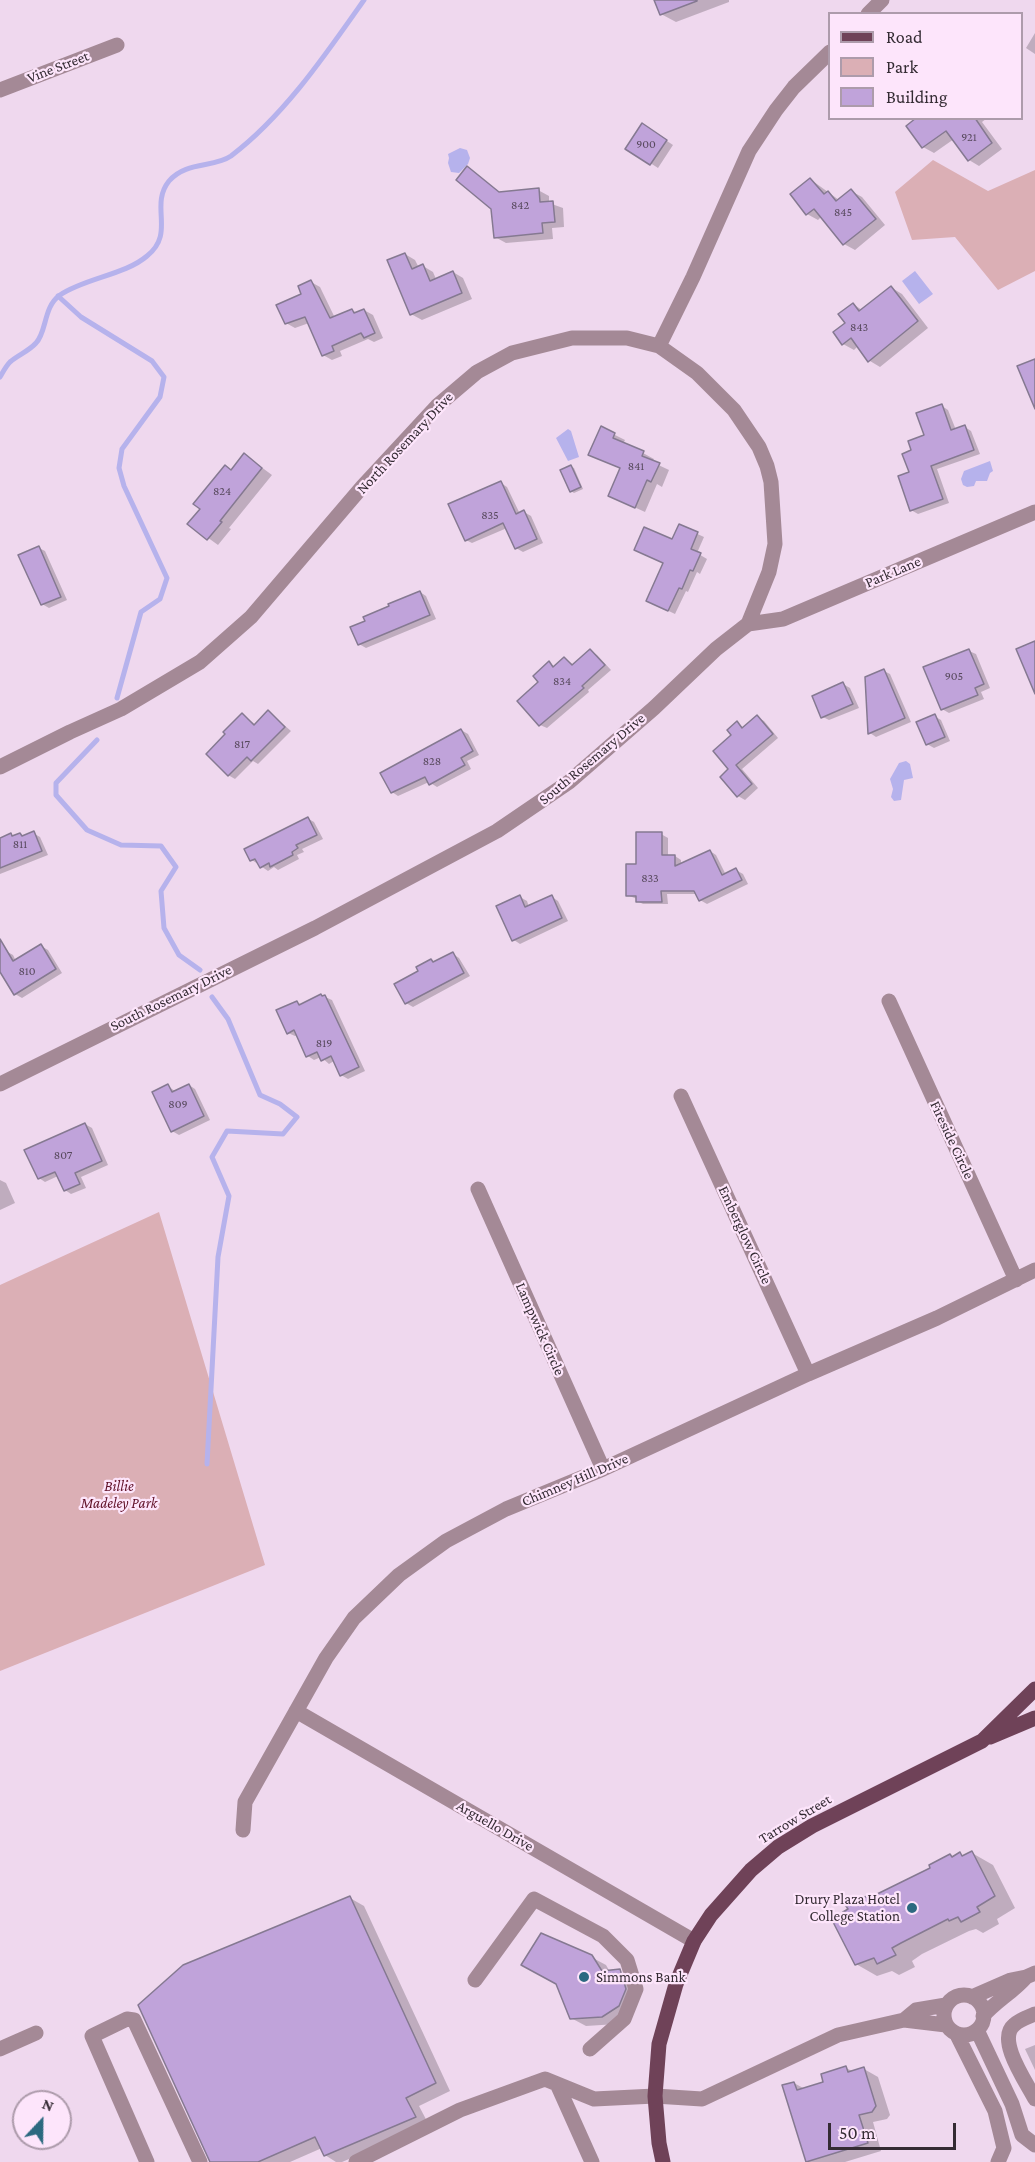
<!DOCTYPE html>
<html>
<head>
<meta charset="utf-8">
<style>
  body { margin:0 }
  #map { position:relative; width:1035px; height:2162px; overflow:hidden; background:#efd8ee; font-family:"Crimson Pro",serif }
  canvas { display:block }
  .legend { position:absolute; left:828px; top:12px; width:195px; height:108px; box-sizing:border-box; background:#fde5fb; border:2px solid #ad9bab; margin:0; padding:8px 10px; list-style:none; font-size:18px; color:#342b33 }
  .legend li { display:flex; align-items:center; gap:12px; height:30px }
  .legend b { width:30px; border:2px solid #ad9bab }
  .north { position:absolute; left:12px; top:2090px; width:60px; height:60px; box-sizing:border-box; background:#fde5fb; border:2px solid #ad9bab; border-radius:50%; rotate:22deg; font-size:16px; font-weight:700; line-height:24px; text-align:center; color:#342b33 }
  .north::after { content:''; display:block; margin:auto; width:21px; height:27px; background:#2c6980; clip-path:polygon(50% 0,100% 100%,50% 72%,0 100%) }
  .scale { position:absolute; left:828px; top:2123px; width:128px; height:27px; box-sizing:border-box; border:3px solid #342b33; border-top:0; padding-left:8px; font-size:18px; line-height:21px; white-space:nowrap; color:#342b33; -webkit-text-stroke:4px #fde5fb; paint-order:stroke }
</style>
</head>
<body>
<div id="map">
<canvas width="1035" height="2162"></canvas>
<ul class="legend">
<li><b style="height:8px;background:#6f4258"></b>Road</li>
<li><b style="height:16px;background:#dbafb5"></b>Park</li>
<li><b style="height:16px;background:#c0a3da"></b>Building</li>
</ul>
<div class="north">N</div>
<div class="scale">50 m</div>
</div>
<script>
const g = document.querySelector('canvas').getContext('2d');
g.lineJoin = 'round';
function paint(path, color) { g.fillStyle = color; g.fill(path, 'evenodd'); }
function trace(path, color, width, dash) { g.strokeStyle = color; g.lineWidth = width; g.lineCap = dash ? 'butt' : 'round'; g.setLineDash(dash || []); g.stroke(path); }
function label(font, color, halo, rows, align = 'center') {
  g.font = font + ' "Crimson Pro",serif'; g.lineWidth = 4.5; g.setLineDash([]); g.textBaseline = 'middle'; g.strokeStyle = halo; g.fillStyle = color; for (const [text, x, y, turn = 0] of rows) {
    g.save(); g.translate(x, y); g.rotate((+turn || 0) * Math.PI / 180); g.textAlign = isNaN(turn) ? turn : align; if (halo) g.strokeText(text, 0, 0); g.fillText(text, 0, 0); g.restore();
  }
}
paint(new Path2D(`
  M933 160 988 191 1035 170V271L998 290 955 237 912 240 895 192Z
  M159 1212 265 1565 0 1671V1285Z`), '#dbafb5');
paint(new Path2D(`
  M460 148 467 150 470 158 468 164 459 173 451 172 448 163 449 158 448 154Z
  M915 271 933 294 919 304 902 281Z
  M568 429 571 431 579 457 568 461 556 438Z
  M990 461 993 471 990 473 987 481H976L974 486 967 487 963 485 961 479 964 471Z
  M906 761 910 764 913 778 904 780 901 800 894 801 891 797 893 789 890 779 899 763Z`), '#b6b2ec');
paint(new Path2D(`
  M656 0H729V2L676 22 661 14Z
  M1035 33V54L1026 48Z
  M919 118H987L982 122 1002 149 979 166 969 160 954 139 934 153 923 147Z
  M649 129 673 145 658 168 627 148Z
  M467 168 501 193 538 190 549 196V203L563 208 564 227 552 228 553 239 506 243 495 237 493 208Z
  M810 179 839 200 851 191 862 197 885 225 855 250 844 244 822 216 818 220 807 214Z
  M405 254 415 260 419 268 423 266 433 272 436 279 453 272 463 278 472 299 422 320 411 314Z
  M311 282 320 287 335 318 352 310 357 313 364 310 373 315 383 338 374 342 368 339 340 351 342 356 332 360 323 355 309 323 295 328 286 323Z
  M892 288 902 294 928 328 880 367 870 361 858 346 854 350 843 344 853 304 862 310Z
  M942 406 948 410 956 430 965 427 971 431 980 454 937 469 949 503 918 514 911 510V473L913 451 926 436Z
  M601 428 625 440 623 444 643 453 654 459 652 462 669 470 662 487 657 484 645 512 610 496 622 469 590 454Z
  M245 455 272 475 229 528 231 529 218 545 189 524 202 509 225 467 232 471Z
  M571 466 574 468 583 489 574 493 571 491Z
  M501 483 507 487 520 514 524 512 531 516 543 543 523 552 516 548 507 528 472 543 466 540Z
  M680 526 704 537 697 553 707 559 700 574 697 572 688 592 686 591 675 614 654 604 673 541Z
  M39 548 45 551 67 600 49 608 42 604Z
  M420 592 426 596 436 619 366 648 359 644Z
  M591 651 597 655 611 670 588 690 589 692 547 728 540 725V682L549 663 555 667 564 658 574 665Z
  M969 651 976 654 990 688 981 692 984 699 949 713 942 709Z
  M884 671 890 674 911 722 876 737 870 733Z
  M843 684 850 688 859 708 829 720 823 717Z
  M269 712 291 731 258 764 253 761 235 779 228 775 243 715 256 725Z
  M934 716 941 720 950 741 934 748 927 744Z
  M757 717 764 721 778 738 742 769 758 788 745 800 738 796 733 735 737 723 744 728Z
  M461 730 468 734 479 755 467 761 471 769 437 787 429 782 398 796 392 792Z
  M307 818 314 822 323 839 302 849 304 852 297 855 299 859 278 870 274 867 268 871 252 860Z
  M33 833 40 837 48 855 0 874V839L10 835 14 837 20 834 24 837Z
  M661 834 668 838V856H675L681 860V865L710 851 716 855 726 875 736 870 743 874 748 884 707 904 700 900 697 894H667L668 904H643L637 901V899L627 895 637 866Z
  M520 897 527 901 529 907 552 897 558 901 568 921 520 944 514 940Z
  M41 946 48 950 62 973 22 998 15 994 0 969V955L6 951 13 955 16 961Z
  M453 954 459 958 470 976 413 1007 406 1003 420 972 431 961 435 963Z
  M325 997 332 1000 365 1071 348 1079 341 1075 334 1061 329 1064 321 1057 314 1060 308 1056 298 1035 295 1036 288 1033 297 1002 302 1005Z
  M189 1085 195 1089 210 1120 179 1135 172 1131 168 1086 176 1092Z
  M85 1124 92 1128 108 1165 81 1177 86 1188 71 1194 65 1190 58 1176 45 1182 39 1178Z
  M0 1180 6 1183 15 1203 0 1210Z
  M972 1853 993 1865 1015 1908 997 1919 999 1924 983 1933 976 1929 969 1931 922 1954 912 1961 915 1967 899 1975 892 1971 877 1976 856 1964 847 1917 870 1899 932 1868 950 1856 954 1858 960 1854 965 1857Z
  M350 1898 364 1906 450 2091 419 2106 429 2125 342 2162H336L325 2155 322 2148 290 2162H210Z
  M591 1957 606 1965 610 1972 619 1971 634 1979 617 2024 586 2026 571 2018Z
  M1035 2045V2070L1025 2049Z
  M846 2068 854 2072 864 2069 878 2077 890 2115 887 2119 873 2122 881 2151 845 2162H808L794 2083 805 2089 825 2083Z`), '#0003');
trace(new Path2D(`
  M58 296 81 317 152 361 164 377 160 397 122 449 119 468 124 486 167 578 160 599 141 612 117 698
  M0 377C3 372 6 366 10 362 18 355 29 351 36 343 47 332 43 307 60 295 85 278 125 275 147 256 176 233 149 206 169 181 186 161 214 168 231 156 284 116 326 54 364 0
  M97 740 56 783V795L87 830 121 845 161 846 176 867 161 891 164 928 179 955 200 970
  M207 1464 218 1257 229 1196 212 1157 227 1131 283 1134 297 1117 280 1104 260 1095 228 1019 212 997`), '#b6b2ec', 5);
const building = new Path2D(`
  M654 0H697V1L660 15Z
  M916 118H975L992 143 968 161 946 131 922 148 906 126Z
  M642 123 667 140 650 165 625 149Z
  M467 166 499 192 539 188 540 202 553 201 555 222 542 223 543 233 494 238 491 209 456 180Z
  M810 178 824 194 828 191 836 201 851 189 876 219 843 245 814 209 806 215 790 194Z
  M405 253 412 269 423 264 430 281 453 271 462 293 410 315 387 260Z
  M311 280 330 318 352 309 354 313 364 309 375 333 364 338 361 333 332 346 334 351 322 356 305 317 285 324 276 305 301 294 298 286Z
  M891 286 918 321 868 362 851 338 842 345 833 332 845 323 838 314 853 303 859 311Z
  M1035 359V409L1017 366Z
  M942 404 951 430 965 425 974 450 931 466 943 499 910 511 898 476 909 472 902 454 911 450 908 441 924 435 916 413Z
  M601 426 615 433 613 438 644 451 642 456 660 463 651 482 647 480 635 508 608 496 620 468 588 455Z
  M244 453 262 468 220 521 222 522 207 540 187 524 200 509 193 504 225 465 231 470Z
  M571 465 581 487 570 492 560 470Z
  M501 481 516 514 524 510 537 539 515 549 503 523 465 541 448 504Z
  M679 524 698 532 691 549 701 553 693 571 690 570 682 589 679 588 668 611 646 601 663 563 634 550 644 527 672 539Z
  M39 546 61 597 41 605 18 555Z
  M420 591 430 615 358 645 350 627 365 621 363 617 389 606 388 604Z
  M1035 641V694L1016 649Z
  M590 649 605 665 582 686 584 688 539 726 517 701 538 682 533 676 549 661 553 667 564 657 572 665Z
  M969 649 984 684 975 688 978 695 941 710 923 667Z
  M884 669 905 718 868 734 865 677Z
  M843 682 853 704 821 718 812 696Z
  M268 710 285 727 251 761 247 757 228 776 206 754 225 734 223 732 242 713 254 725Z
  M935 714 945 737 926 745 916 722Z
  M757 715 773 734 736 765 752 784 737 797 720 777 728 769 713 751 731 735 727 730 737 721 742 728Z
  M461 729 473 751 461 758 465 765 429 785 425 777 391 793 380 773Z
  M308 817 317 835 296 845 298 848 292 852 293 855 270 867 269 863 260 868 255 859 250 861 244 849Z
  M34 831 42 851 0 868V838L11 833 12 836 20 833 22 836Z
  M636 832H662V855H675V866L710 850 722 875 736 868 742 880 699 901 694 891H661L662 902H636V896H626V864H636Z
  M520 895 525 907 552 895 562 918 512 941 496 906Z
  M0 939 13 961 41 944 56 969 14 995 0 972Z
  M453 952 464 973 405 1004 394 984 418 971 416 967 431 959 433 962Z
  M321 994 322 996 325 995 359 1067 340 1076 331 1056 321 1061 317 1052 306 1057 294 1030 287 1034 276 1010 297 1001 299 1005Z
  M168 1084 172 1092 189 1084 204 1116 171 1132 152 1092Z
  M85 1123 102 1161 75 1173 80 1184 64 1191 55 1172 38 1179 24 1150Z
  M972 1851 995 1896 977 1907 980 1912 961 1922 958 1917 949 1921 948 1919 901 1943 892 1948 896 1955 877 1964 874 1958 855 1965 833 1922 845 1916 843 1912 848 1909 846 1906 867 1896 869 1898 930 1868 929 1865 950 1854 952 1857 960 1852 962 1856Z
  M350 1896 436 2083 406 2098 416 2117 324 2156 315 2137 258 2162H210L138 2005 183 1965Z
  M541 1933 592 1955 602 1971 620 1969 626 1989 619 2006 602 2017 570 2019 556 1984 521 1965Z
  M846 2066 848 2072 864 2067 876 2106 872 2112 859 2115 868 2143 806 2162 782 2085 794 2082 797 2090 823 2082 821 2074Z`);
paint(building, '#c0a3da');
trace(building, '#857991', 1.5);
trace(new Path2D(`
  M868 14 882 0
  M0 90 117 45
  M659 346 693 277 749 151 776 110 794 87 830 52
  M748 624 783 619 1035 512
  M0 767 70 732 121 709 200 662 251 617 362 487 437 406 477 372 512 353 572 338H627L659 346 697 373 734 410 759 447 767 466 771 482 775 544 769 572 748 624 716 649 654 708 569 782 497 831 315 928 0 1084
  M889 1001 1016 1280
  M681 1096 808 1374
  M478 1189 603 1469
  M296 1711 694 1941
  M243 1830 245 1802 326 1658 354 1618 399 1575 446 1541 506 1509 603 1469 808 1374 937 1318 1035 1270
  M475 1980 534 1899 603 1936 627 1960 636 1989 624 2019 590 2049
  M944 2015a20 20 0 1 1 40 0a20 20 0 1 1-40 0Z
  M972 1997 1011 1980 1026 1977 1035 1973
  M1035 2014C1028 2017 1019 2020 1014 2025 996 2040 1027 2083 1035 2099
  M983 2016C996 2001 1013 1992 1026 1977
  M904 2020 916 2010 946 2005
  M977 2030 1012 2104 1022 2135 1035 2145
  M956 2033 995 2111 1004 2148 998 2162
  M0 2049 36 2033
  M557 2084 592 2162
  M147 2162 92 2036 127 2019 134 2020 200 2162
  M356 2162 460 2110 545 2079 594 2099 655 2096 702 2099 838 2035 904 2020 946 2025`), '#a48996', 15);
trace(new Path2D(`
  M990 1737 1035 1718
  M663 2162 659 2143 655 2096 659 2044 676 1984 694 1941 711 1915 751 1870 778 1847 812 1826 982 1741 1035 1689`), '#6f4258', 15);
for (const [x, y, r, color] of [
  [912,1908,6,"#2c6980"],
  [584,1977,6,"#2c6980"]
]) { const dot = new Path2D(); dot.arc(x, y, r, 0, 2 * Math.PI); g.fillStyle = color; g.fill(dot); trace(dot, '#fde5fb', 2); }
label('12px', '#57495d', null, [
  ["921",969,137],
  ["900",646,144],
  ["842",520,205],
  ["845",843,212],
  ["843",859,327],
  ["841",636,466],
  ["824",222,491],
  ["835",490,515],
  ["905",954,676],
  ["834",562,681],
  ["817",242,744],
  ["828",432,761],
  ["811",20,844],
  ["833",650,878],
  ["810",27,971],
  ["819",324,1043],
  ["809",178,1104],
  ["807",63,1155]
]);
label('15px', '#342b33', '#fde5fb', [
  ["Vine Street",58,67,-21],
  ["North Rosemary Drive",405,443,-47],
  ["Park Lane",893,572,-23],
  ["South Rosemary Drive",592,759,-40],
  ["South Rosemary Drive",171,998,-26],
  ["Fireside Circle",952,1140,65],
  ["Emberglow Circle",745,1235,65],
  ["Lampwick Circle",540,1329,66],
  ["Chimney Hill Drive",575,1480,-23],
  ["Tarrow Street",795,1819,-31],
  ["Arguello Drive",495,1826,30]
]);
label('italic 15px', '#611128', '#fde5fb', [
  ["Billie",119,1486],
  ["Madeley Park",119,1503]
]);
label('15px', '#342b33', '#fde5fb', [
  ["Drury Plaza Hotel",900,1899],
  ["College Station",900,1916],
  ["Simmons Bank",596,1977,"left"]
], 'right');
</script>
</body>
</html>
